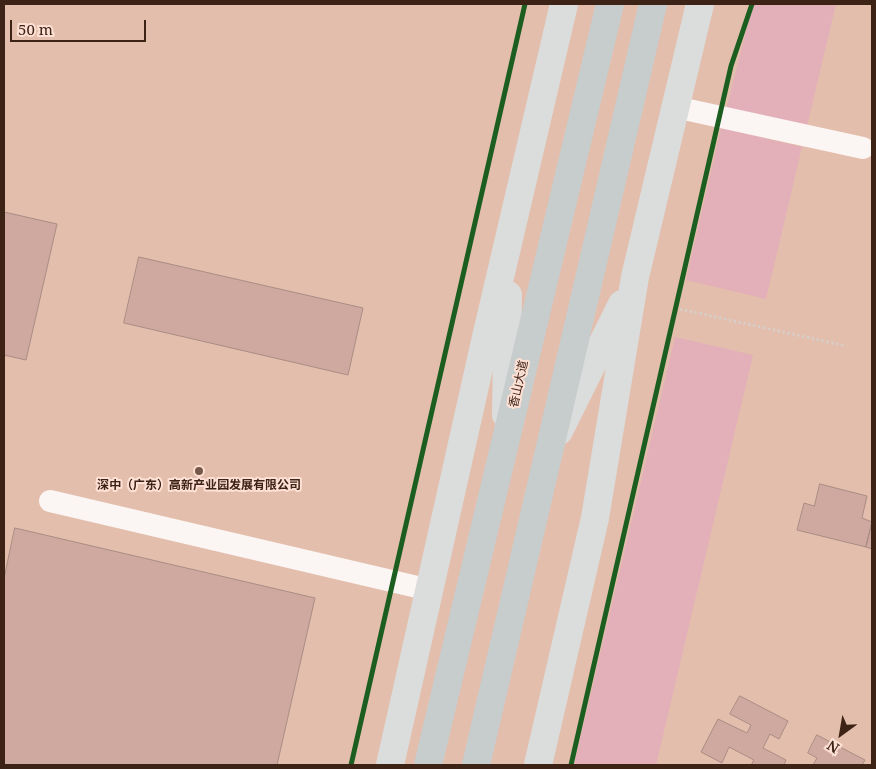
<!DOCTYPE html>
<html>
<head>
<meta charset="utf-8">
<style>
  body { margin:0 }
  #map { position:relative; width:876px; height:769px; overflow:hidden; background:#e3beac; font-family:"Noto Serif",serif }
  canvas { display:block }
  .frame { position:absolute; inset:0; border:5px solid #3d2316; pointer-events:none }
  .north { position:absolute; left:816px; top:709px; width:50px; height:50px; -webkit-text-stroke:4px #fee1d4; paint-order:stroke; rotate:212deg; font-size:14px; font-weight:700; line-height:20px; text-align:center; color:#3d2316 }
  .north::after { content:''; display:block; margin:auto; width:18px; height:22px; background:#3d2316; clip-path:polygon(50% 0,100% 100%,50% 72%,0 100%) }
  .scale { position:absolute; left:10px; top:20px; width:136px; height:22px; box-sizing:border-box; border:2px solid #3d2316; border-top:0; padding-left:6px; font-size:15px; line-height:18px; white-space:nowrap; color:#3d2316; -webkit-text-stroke:4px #fee1d4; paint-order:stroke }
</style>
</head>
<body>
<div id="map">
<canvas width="876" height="769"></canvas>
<div class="frame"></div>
<div class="north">N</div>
<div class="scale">50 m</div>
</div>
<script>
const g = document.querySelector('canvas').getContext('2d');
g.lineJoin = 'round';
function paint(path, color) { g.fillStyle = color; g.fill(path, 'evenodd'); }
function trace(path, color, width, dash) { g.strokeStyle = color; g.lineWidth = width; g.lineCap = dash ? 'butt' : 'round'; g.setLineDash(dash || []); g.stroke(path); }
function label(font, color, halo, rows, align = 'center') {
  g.font = font + ' "Noto Serif","Noto Sans SC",serif'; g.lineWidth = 4; g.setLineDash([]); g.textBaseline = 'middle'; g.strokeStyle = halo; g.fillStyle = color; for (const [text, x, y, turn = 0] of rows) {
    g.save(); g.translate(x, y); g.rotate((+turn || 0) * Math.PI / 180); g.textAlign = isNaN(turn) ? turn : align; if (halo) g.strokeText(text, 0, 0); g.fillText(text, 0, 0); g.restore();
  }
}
paint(new Path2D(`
  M753 4H836L807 126 726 110Z
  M721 128 802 147 766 299 686 280Z
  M675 337 753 355 656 765H574Z`), '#e3afb9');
const building = new Path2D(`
  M4 212 57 224 26 360 4 355Z
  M139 257 363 308 348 375 124 323Z
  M820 484 867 496 862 518 872 522 866 547 797 530 804 503 814 506Z
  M872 522V549L866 547Z
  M15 528 315 598 277 765H4V579Z
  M740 696 788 721 779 739 770 734 763 748 786 760 784 765H751L754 760 729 747 722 763 701 752 718 719 747 733 751 725 730 714Z
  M817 735 865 760 862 765H813L817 758 808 753Z`);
paint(building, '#cfa9a0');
trace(building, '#a98c83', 1);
trace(new Path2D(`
  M724 99 731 66 752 4
  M675 308 846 346
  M397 564 525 4
  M351 765 389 599
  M571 765 716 134`), '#d8ccc6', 3, [2.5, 2.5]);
trace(new Path2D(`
  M675 107 863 148
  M50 501 430 590`), '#fbf5f3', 22);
trace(new Path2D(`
  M506 415 508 295
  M559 431 622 304
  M390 765 486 337 564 4
  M538 765 595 518 635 277 700 4`), '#dbdddc', 28);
trace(new Path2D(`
  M428 765 610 4
  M476 765 653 4`), '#c7cccd', 28);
trace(new Path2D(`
  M351 765 525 4
  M571 765 731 66 752 4`), '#1b5e20', 5);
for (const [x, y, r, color] of [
  [199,471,5,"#77594a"]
]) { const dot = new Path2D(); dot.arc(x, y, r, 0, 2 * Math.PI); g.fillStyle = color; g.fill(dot); trace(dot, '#fee1d4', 2); }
label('12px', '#3d2316', '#fee1d4', [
  ["香山大道",519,384,-77]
]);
label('bold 12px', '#3d2316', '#fee1d4', [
  ["深中（广东）高新产业园发展有限公司",199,486]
]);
</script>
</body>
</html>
